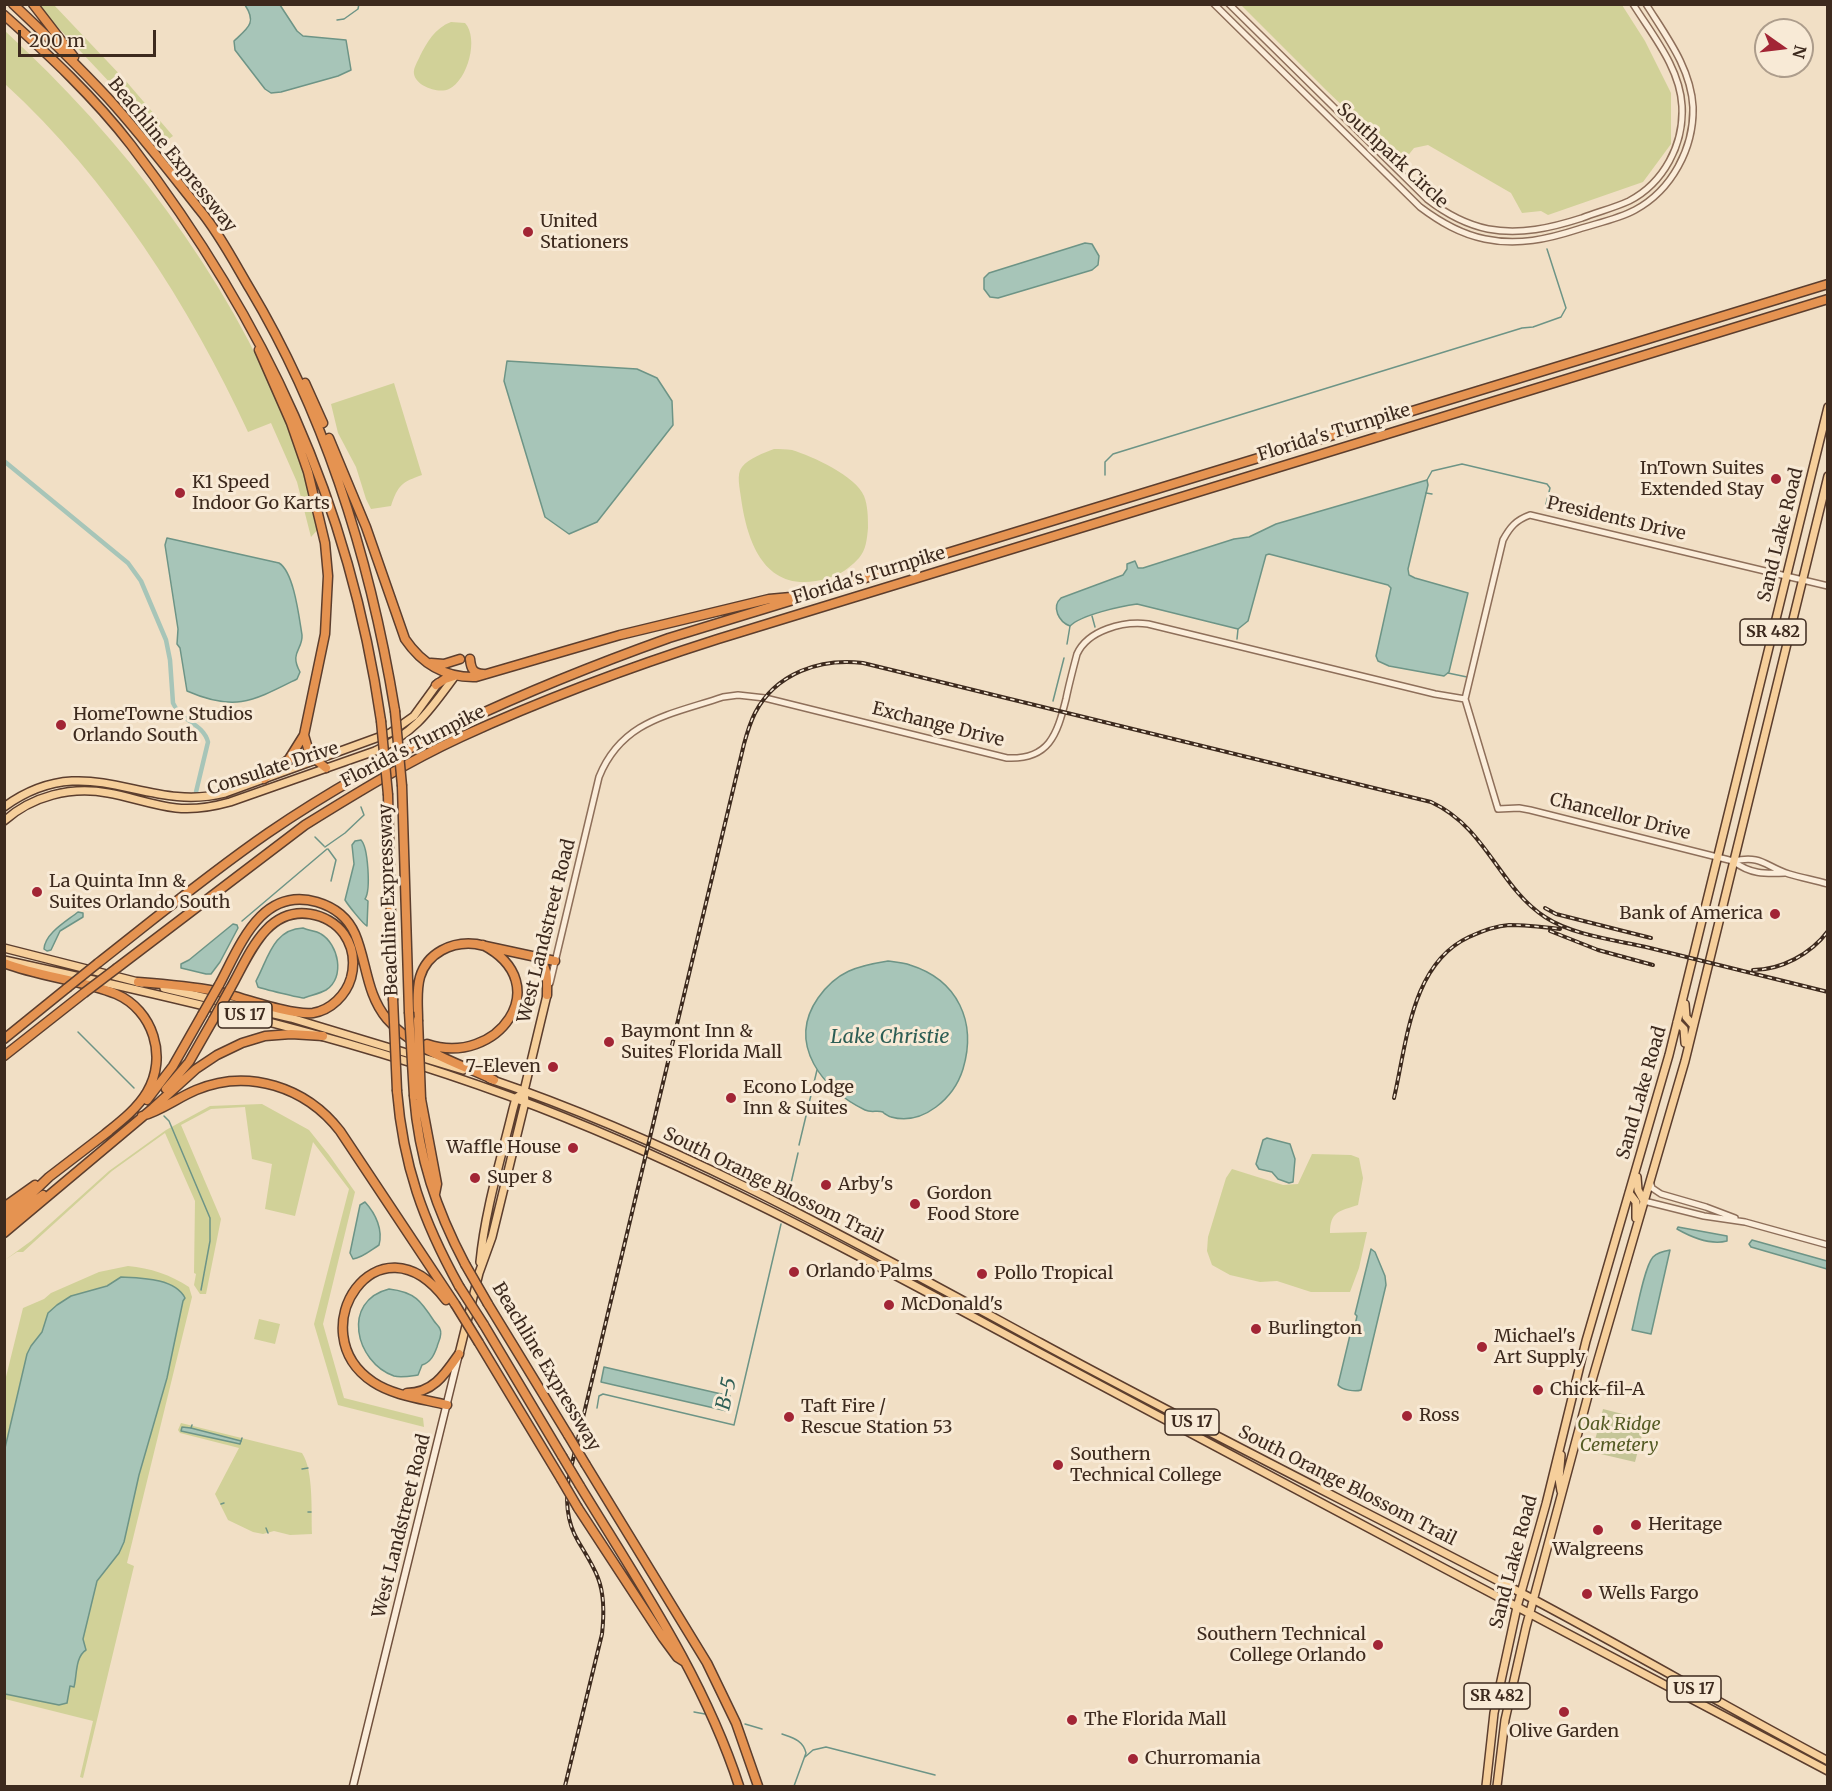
<!DOCTYPE html>
<html>
<head>
<meta charset="utf-8">
<style>
  body { margin:0 }
  #map { position:relative; width:1832px; height:1791px; overflow:hidden; background:#f1dfc5; font-family:Merriweather,serif }
  canvas { display:block }
  .frame { position:absolute; inset:0; border:6px solid #3d2a1e; pointer-events:none }
  .north { position:absolute; left:1754px; top:18px; width:60px; height:60px; box-sizing:border-box; background:#f8ead6; border:2px solid #ad9d8c; border-radius:50%; rotate:104deg; font-size:16px; font-weight:700; line-height:24px; text-align:center; color:#3d2a1e }
  .north::after { content:''; display:block; margin:auto; width:21px; height:27px; background:#a22535; clip-path:polygon(50% 0,100% 100%,50% 72%,0 100%) }
  .scale { position:absolute; left:18px; top:30px; width:138px; height:27px; box-sizing:border-box; border:3px solid #3d2a1e; border-top:0; padding-left:8px; font-size:18px; line-height:21px; white-space:nowrap; color:#3d2a1e; -webkit-text-stroke:4px #f8ead6; paint-order:stroke }
</style>
</head>
<body>
<div id="map">
<canvas width="1832" height="1791"></canvas>
<div class="frame"></div>
<div class="north">N</div>
<div class="scale">200 m</div>
</div>
<script>
const g = document.querySelector('canvas').getContext('2d');
g.lineJoin = 'round';
function paint(path, color) { g.fillStyle = color; g.fill(path, 'evenodd'); }
function trace(path, color, width, dash) { g.strokeStyle = color; g.lineWidth = width; g.lineCap = dash ? 'butt' : 'round'; g.setLineDash(dash || []); g.stroke(path); }
function label(font, color, halo, rows, align = 'center') {
  g.font = font + ' Merriweather,serif'; g.lineWidth = 6; g.setLineDash([]); g.textBaseline = 'middle'; g.strokeStyle = halo; g.fillStyle = color; for (const [text, x, y, turn = 0] of rows) {
    g.save(); g.translate(x, y); g.rotate((+turn || 0) * Math.PI / 180); g.textAlign = isNaN(turn) ? turn : align; if (halo) g.strokeText(text, 0, 0); g.fillText(text, 0, 0); g.restore();
  }
}
paint(new Path2D(`
  M37 5H54L125 80 173 136 163 143 114 87Z
  M1241 5H1622L1645 41 1671 93V144L1643 182 1548 215 1541 211 1522 213 1511 193 1428 145 1414 148 1406 158 1398 152 1392 153 1327 91Z
  M451 22 465 23C479 38 468 80 449 89 438 94 416 86 414 74 413 68 418 61 420 56 427 42 435 28 451 22Z
  M4 30C124 140 225 272 287 423 301 457 310 492 320 527L311 537 297 482 271 423 248 432C190 306 108 178 5 84Z
  M394 383 422 475C402 482 398 485 391 506L371 509 366 499 356 467 338 433 331 404Z
  M774 449C780 449 786 449 792 450 812 456 856 476 864 496 868 506 868 518 868 528 867 539 866 550 859 558 846 572 834 578 816 581 763 590 747 540 741 498 740 489 736 474 742 467 749 458 764 453 774 449Z
  M262 1104 309 1130 329 1155 355 1192 323 1324 344 1398 423 1418 424 1427 338 1405 314 1324 349 1189 313 1142 295 1216 265 1209 272 1164 252 1159 245 1107 211 1109 181 1125 221 1219 206 1294H200L194 1285 196 1274 194 1273 195 1201 165 1133 112 1171 23 1252H17L5 1260 31 1241 109 1171 166 1130 210 1106Z
  M1312 1154 1351 1155 1359 1158 1363 1178 1358 1205C1340 1211 1330 1211 1330 1233L1367 1232 1359 1268 1350 1292H1311L1277 1281 1260 1282 1230 1275 1212 1265 1207 1251 1208 1237 1226 1178 1232 1169 1283 1185 1298 1184Z
  M128 1266C150 1268 171 1275 189 1287L192 1297 127 1563 134 1566 83 1778 80 1777 93 1721 5 1699 4 1385 23 1308 44 1299 51 1293 99 1272Z
  M259 1319 280 1324 275 1344 254 1339Z
  M181 1423 302 1453C314 1471 311 1513 312 1534L290 1535 274 1531 263 1534 253 1532 228 1520 215 1494 239 1448 180 1433 178 1430Z`), '#d1d198');
paint(new Path2D(`
  M1603 1409 1646 1420 1635 1462 1592 1452Z`), '#c5c597');
const water = new Path2D(`
  M245 5H280L297 31 303 36 346 40 351 70 338 76 281 92 271 93 265 89 235 50 234 41C248 28 257 23 245 5Z
  M1085 243 1092 244 1099 256 1098 265 1092 270 998 298 990 297 984 289V278L989 273Z
  M507 361 637 369 657 378 672 401 673 425 597 522 569 534 545 517 504 381Z
  M1427 480 1428 485 1408 569 1409 575 1415 578 1468 593 1449 672 1444 676 1389 666 1378 661 1376 656 1391 588 1388 585 1269 554 1266 555 1248 621 1238 629 1137 604C1121 606 1081 615 1070 626 1059 622 1051 607 1061 598L1123 575 1127 569V564L1135 561 1138 568H1143L1234 539 1249 537 1276 524Z
  M167 538 279 563C294 572 299 617 302 635 303 650 289 652 300 672L297 679C253 701 235 712 187 691L180 648 177 644 178 629 165 545Z
  M361 840C368 847 371 890 365 899L368 901 367 926C363 924 348 905 345 900L354 864 352 845 355 841Z
  M78 912 83 913V917L60 931 51 950 47 951 44 949C45 933 67 921 78 912Z
  M233 924 237 925 238 928 220 962 211 974H206L181 968V964L189 960Z
  M303 928C309 931 315 930 321 934 338 944 346 977 326 990 321 993 309 996 304 998 300 998 263 989 258 987L256 981C268 959 273 929 303 928Z
  M888 961C895 962 903 962 910 965 958 980 977 1022 963 1069 954 1098 923 1126 891 1117 890 1117 883 1113 883 1112 877 1110 871 1113 865 1110 823 1090 786 1044 818 998 837 971 857 966 888 961Z
  M1267 1138 1290 1144 1295 1159 1293 1182 1289 1183 1278 1179 1272 1172 1259 1169 1256 1164 1263 1140Z
  M365 1202C376 1214 383 1230 379 1245 371 1250 362 1258 353 1259L350 1253 360 1205Z
  M1678 1227 1727 1236V1241C1711 1245 1691 1237 1677 1229Z
  M1752 1240 1827 1261V1269L1751 1247 1749 1244Z
  M1371 1249 1375 1252 1385 1276 1386 1285 1361 1390C1355 1392 1342 1390 1338 1385L1350 1335 1353 1334 1357 1316 1355 1314Z
  M1670 1250 1651 1334 1632 1330C1636 1315 1644 1267 1653 1257 1657 1253 1664 1251 1670 1250Z
  M121 1277C141 1278 175 1278 185 1298L183 1301 167 1378 139 1475 124 1542 119 1553 97 1581 83 1639 86 1650C75 1657 77 1676 74 1687L70 1686 67 1703 59 1705 5 1694V1448L27 1354 31 1346 42 1332 48 1313 57 1305 71 1296 107 1286Z
  M389 1289C415 1292 421 1301 434 1321 436 1324 439 1326 440 1329 443 1335 438 1342 437 1347 434 1355 431 1362 422 1365L418 1375C411 1376 401 1378 394 1376 355 1362 341 1301 389 1289Z
  M604 1367 730 1396 727 1411 601 1382Z
  M182 1427 191 1428 241 1441 240 1444 181 1431Z`);
paint(water, '#a7c5b8');
trace(water, '#6d9486', 1.5);
trace(new Path2D(`
  M337 20 344 19 358 9 359 4
  M1105 475V462L1113 454 1522 328 1533 327 1561 317 1566 308 1547 249
  M1427 480 1432 471 1462 464 1547 484 1550 488 1545 508
  M1426 493 1432 494
  M1092 616 1095 627
  M1237 639 1238 629
  M1067 644 1070 626
  M1448 673 1467 677
  M1053 701 1064 658
  M315 837 324 846
  M325 847 345 833 364 815 361 807
  M328 849 336 860 331 881
  M242 921 327 849
  M78 1032 134 1088
  M164 1116 169 1121 210 1218V1241L201 1290
  M799 1145 817 1070
  M791 1183 798 1153
  M787 1199 789 1191
  M597 1408 599 1396 603 1394 734 1425 781 1224
  M191 1428 192 1425
  M241 1441 242 1438
  M302 1469 308 1468
  M221 1504 224 1503
  M308 1512H311
  M266 1528 268 1533
  M694 1712 705 1714
  M745 1724 762 1729
  M782 1734C793 1738 803 1740 806 1753L794 1786
  M805 1757 813 1750 826 1747 935 1775`), '#6d9486', 1.5);
trace(new Path2D(`
  M4 461 128 563 141 581 166 640 170 660 173 703C180 721 203 723 208 742L196 792`), '#a7c5b8', 4.5);
const tertiary = new Path2D(`
  M1214 4 1420 207C1440 222 1460 234 1485 239 1518 246 1548 239 1579 229 1598 223 1618 219 1635 210 1672 190 1694 148 1693 107 1691 68 1666 36 1646 4
  M1229 4 1427 199C1445 213 1464 224 1488 229 1520 235 1551 228 1582 218 1597 212 1614 208 1629 201 1664 183 1684 144 1682 106 1680 68 1653 36 1633 4
  M1828 586 1530 515C1516 520 1510 527 1503 540L1465 699 1498 809 1519 808 1530 810 1733 861C1763 855 1764 866 1789 874 1802 878 1815 880 1828 884
  M1733 861C1750 874 1764 874 1785 873
  M550 983 599 777C622 720 670 715 723 697L738 695 765 698 1007 758C1049 760 1057 735 1066 699 1069 684 1073 669 1077 654 1088 630 1123 621 1148 624L1435 694 1465 699
  M1650 1181 1652 1188 1661 1194 1706 1207 1735 1218
  M1644 1201 1704 1216 1745 1222 1828 1245`);
const secondary = new Path2D(`
  M353 1786 458 1358`);
const primary = new Path2D(`
  M4 807C88 746 143 814 225 793L390 733 414 716 438 683
  M4 821C32 796 71 786 108 793 131 797 152 805 176 808 194 810 212 807 230 802L375 751C416 732 429 711 455 676
  M4 948 142 983
  M4 960C185 1000 365 1040 538 1107 714 1175 878 1266 1044 1355 1305 1495 1566 1633 1828 1771
  M164 988 291 1018 463 1070
  M1685 1004 1686 1017 1693 1025
  M1677 1022 1684 1029 1685 1043
  M490 1079C684 1145 862 1246 1041 1343 1196 1427 1353 1505 1510 1587 1617 1643 1721 1704 1828 1761
  M1637 1177 1638 1190 1644 1201
  M1629 1193 1636 1202V1218
  M480 1262C485 1210 501 1159 513 1109L516 1098 520 1095
  M459 1354 479 1273 492 1237 525 1102 524 1091 547 995
  M1561 1491 1559 1479 1561 1455
  M1486 1786 1494 1713 1517 1607 1546 1504 1586 1341 1669 1055 1828 407
  M1497 1786 1505 1720 1526 1627 1593 1377 1685 1061 1828 476`);
const motorway = new Path2D(`
  M13 4C45 34 77 65 107 97 139 132 169 171 199 209 219 233 234 262 250 289 327 418 371 563 395 711
  M33 4 74 57
  M4 15C49 55 94 97 131 145 265 321 349 499 381 721
  M259 350 291 423 308 472 325 543 328 576 325 634 304 735 289 759 264 779
  M305 383 323 423
  M329 438 366 527 405 639C422 664 445 678 476 677L620 635 769 599 791 597
  M470 659C471 669 473 673 483 674
  M431 663 444 664 460 659
  M436 685 445 679 454 676
  M304 735 310 755 326 768
  M402 786 409 1012
  M388 795 393 999
  M537 957C549 967 547 980 547 995
  M4 963C40 977 82 980 116 994 153 1010 168 1057 147 1092 137 1109 120 1122 105 1134
  M98 963C154 919 210 873 268 833 392 748 529 688 669 638L1828 284
  M117 968 305 825C355 794 407 762 461 737 544 699 630 667 718 639L1828 299
  M138 982C164 984 190 986 215 991 238 996 292 1016 313 1013 331 1010 346 995 351 978 355 963 353 947 344 934 336 923 323 916 310 914 265 907 248 958 230 989
  M219 985C240 946 261 886 317 902 334 907 348 918 355 934 367 962 366 994 387 1019 414 1050 458 1063 494 1080
  M418 1020C418 1006 416 991 420 977 427 953 452 941 476 944L555 961
  M4 1039 67 988
  M427 1044C497 1068 558 984 483 945
  M4 1056 84 993
  M166 1089 189 1062 213 1020
  M397 1091C403 1165 423 1221 459 1286
  M414 1096C419 1158 436 1209 465 1264
  M421 1099 437 1184 435 1194
  M147 1100 173 1066 202 1015
  M142 1116C161 1111 177 1098 196 1090 248 1068 306 1087 340 1131L455 1304
  M4 1207 35 1185
  M4 1216 24 1201 49 1177 109 1131
  M4 1223 43 1195
  M4 1233 153 1108 196 1069 217 1055 242 1043 265 1036 291 1034 323 1036
  M446 1300C378 1210 298 1332 373 1382 394 1396 423 1399 447 1405
  M488 1304 568 1435
  M484 1325 562 1456
  M479 1343 561 1479
  M407 1393C433 1393 445 1374 459 1354
  M586 1465 707 1663 736 1723 758 1786
  M580 1486C639 1583 704 1678 739 1786
  M578 1508 663 1638 677 1657 685 1662`);
trace(tertiary, '#8e6f5a', 8);
trace(secondary, '#70503d', 9);
trace(primary, '#5c3e2e', 10);
trace(motorway, '#5c3e2e', 11);
trace(tertiary, '#fbedda', 5);
trace(secondary, '#fbedda', 6);
trace(primary, '#f6cf9b', 7);
trace(motorway, '#e59351', 8);
const rail = new Path2D(`
  M1545 908 1556 914 1651 938
  M1550 931 1598 950 1653 965
  M1753 970C1781 970 1811 954 1828 931
  M1394 1098C1407 1042 1411 964 1469 937 1482 931 1495 926 1509 925 1526 925 1543 927 1560 929
  M565 1786 602 1634C604 1616 605 1596 598 1578 593 1565 585 1553 578 1541 565 1519 565 1496 570 1472L744 744C747 733 750 723 755 713 776 673 820 658 863 663L1431 802C1487 828 1498 886 1545 917 1572 935 1615 940 1646 947 1706 962 1767 977 1828 992`);
trace(rail, '#3d2a1e', 4);
trace(rail, '#f8ead6', 1.5, [4.5]);
const motorwayBridge = new Path2D(`
  M395 711 402 786
  M381 721 388 795
  M67 988 98 963
  M84 993 117 968
  M393 999 397 1091
  M409 1012 414 1096
  M202 1015 219 985
  M213 1020 230 989
  M418 1020 421 1099
  M465 1264 488 1304
  M459 1286 484 1325
  M455 1304 479 1343
  M568 1435 586 1465
  M562 1456 580 1486
  M561 1479 578 1508`);
trace(motorwayBridge, '#5c3e2e', 11, []);
trace(motorwayBridge, '#e59351', 8);
for (const [x, y, r, color] of [
  [528,232,6,"#a22535"],
  [1776,479,6,"#a22535"],
  [180,493,6,"#a22535"],
  [61,725,6,"#a22535"],
  [37,892,6,"#a22535"],
  [1775,914,6,"#a22535"],
  [609,1042,6,"#a22535"],
  [553,1067,6,"#a22535"],
  [731,1098,6,"#a22535"],
  [573,1148,6,"#a22535"],
  [475,1178,6,"#a22535"],
  [826,1185,6,"#a22535"],
  [915,1204,6,"#a22535"],
  [794,1272,6,"#a22535"],
  [982,1274,6,"#a22535"],
  [889,1305,6,"#a22535"],
  [1256,1329,6,"#a22535"],
  [1482,1347,6,"#a22535"],
  [1538,1390,6,"#a22535"],
  [1407,1416,6,"#a22535"],
  [789,1417,6,"#a22535"],
  [1058,1465,6,"#a22535"],
  [1636,1525,6,"#a22535"],
  [1598,1530,6,"#a22535"],
  [1587,1594,6,"#a22535"],
  [1378,1645,6,"#a22535"],
  [1564,1712,6,"#a22535"],
  [1072,1720,6,"#a22535"],
  [1133,1759,6,"#a22535"]
]) { const dot = new Path2D(); dot.arc(x, y, r, 0, 2 * Math.PI); g.fillStyle = color; g.fill(dot); trace(dot, '#f8ead6', 2); }
for (const [x, y, w] of [
  [1773,632,66],
  [245,1015,54],
  [1192,1422,54],
  [1694,1689,54],
  [1497,1696,66]
]) { const box = new Path2D(); box.roundRect(x - w / 2, y - 13, w, 26, 4.5); g.fillStyle = '#f8ead6'; g.fill(box); trace(box, '#3d2a1e', 1.5); }
label('bold 16px', '#3d2a1e', null, [
  ["SR 482",1773,632],
  ["US 17",245,1015],
  ["US 17",1192,1422],
  ["US 17",1694,1689],
  ["SR 482",1497,1696]
]);
label('18px', '#3d2a1e', '#f8ead6', [
  ["Beachline Expressway",172,155,51],
  ["Southpark Circle",1392,156,43],
  ["Florida's Turnpike",1334,433,-17],
  ["Presidents Drive",1616,519,13],
  ["Sand Lake Road",1781,535,-76],
  ["Florida's Turnpike",869,576,-17],
  ["Exchange Drive",938,725,14],
  ["Florida's Turnpike",413,747,-27],
  ["Consulate Drive",273,769,-18],
  ["Chancellor Drive",1620,817,14],
  ["Beachline Expressway",389,900,-92],
  ["West Landstreet Road",547,931,-76],
  ["Sand Lake Road",1642,1093,-74],
  ["South Orange Blossom Trail",773,1186,26],
  ["Beachline Expressway",546,1367,59],
  ["South Orange Blossom Trail",1347,1486,27],
  ["West Landstreet Road",402,1526,-76],
  ["Sand Lake Road",1514,1562,-75]
]);
label('18px', '#3d2a1e', '#f8ead6', [
  ["United",540,222],
  ["Stationers",540,243],
  ["InTown Suites",1764,469,"right"],
  ["Extended Stay",1764,490,"right"],
  ["K1 Speed",192,483],
  ["Indoor Go Karts",192,504],
  ["HomeTowne Studios",73,715],
  ["Orlando South",73,736],
  ["La Quinta Inn &",49,882],
  ["Suites Orlando South",49,903],
  ["Bank of America",1763,914,"right"],
  ["Baymont Inn &",621,1032],
  ["Suites Florida Mall",621,1053],
  ["7-Eleven",541,1067,"right"],
  ["Econo Lodge",743,1088],
  ["Inn & Suites",743,1109],
  ["Waffle House",561,1148,"right"],
  ["Super 8",487,1178],
  ["Arby's",838,1185],
  ["Gordon",927,1194],
  ["Food Store",927,1215],
  ["Orlando Palms",806,1272],
  ["Pollo Tropical",994,1274],
  ["McDonald's",901,1305],
  ["Burlington",1268,1329],
  ["Michael's",1494,1337],
  ["Art Supply",1494,1358],
  ["Chick-fil-A",1550,1390],
  ["Taft Fire /",801,1407],
  ["Rescue Station 53",801,1428],
  ["Ross",1419,1416],
  ["Southern",1070,1455],
  ["Technical College",1070,1476],
  ["Heritage",1648,1525],
  ["Walgreens",1598,1550,"center"],
  ["Wells Fargo",1599,1594],
  ["Southern Technical",1366,1635,"right"],
  ["College Orlando",1366,1656,"right"],
  ["The Florida Mall",1084,1720],
  ["Olive Garden",1564,1732,"center"],
  ["Churromania",1145,1759]
], 'left');
label('italic 18px', '#545b24', '#f8ead6', [
  ["Oak Ridge",1619,1425],
  ["Cemetery",1619,1446]
]);
label('italic 20px', '#2d5e55', '#f8ead6', [
  ["Lake Christie",890,1037],
  ["B-5",727,1394,-77]
]);
</script>
</body>
</html>
